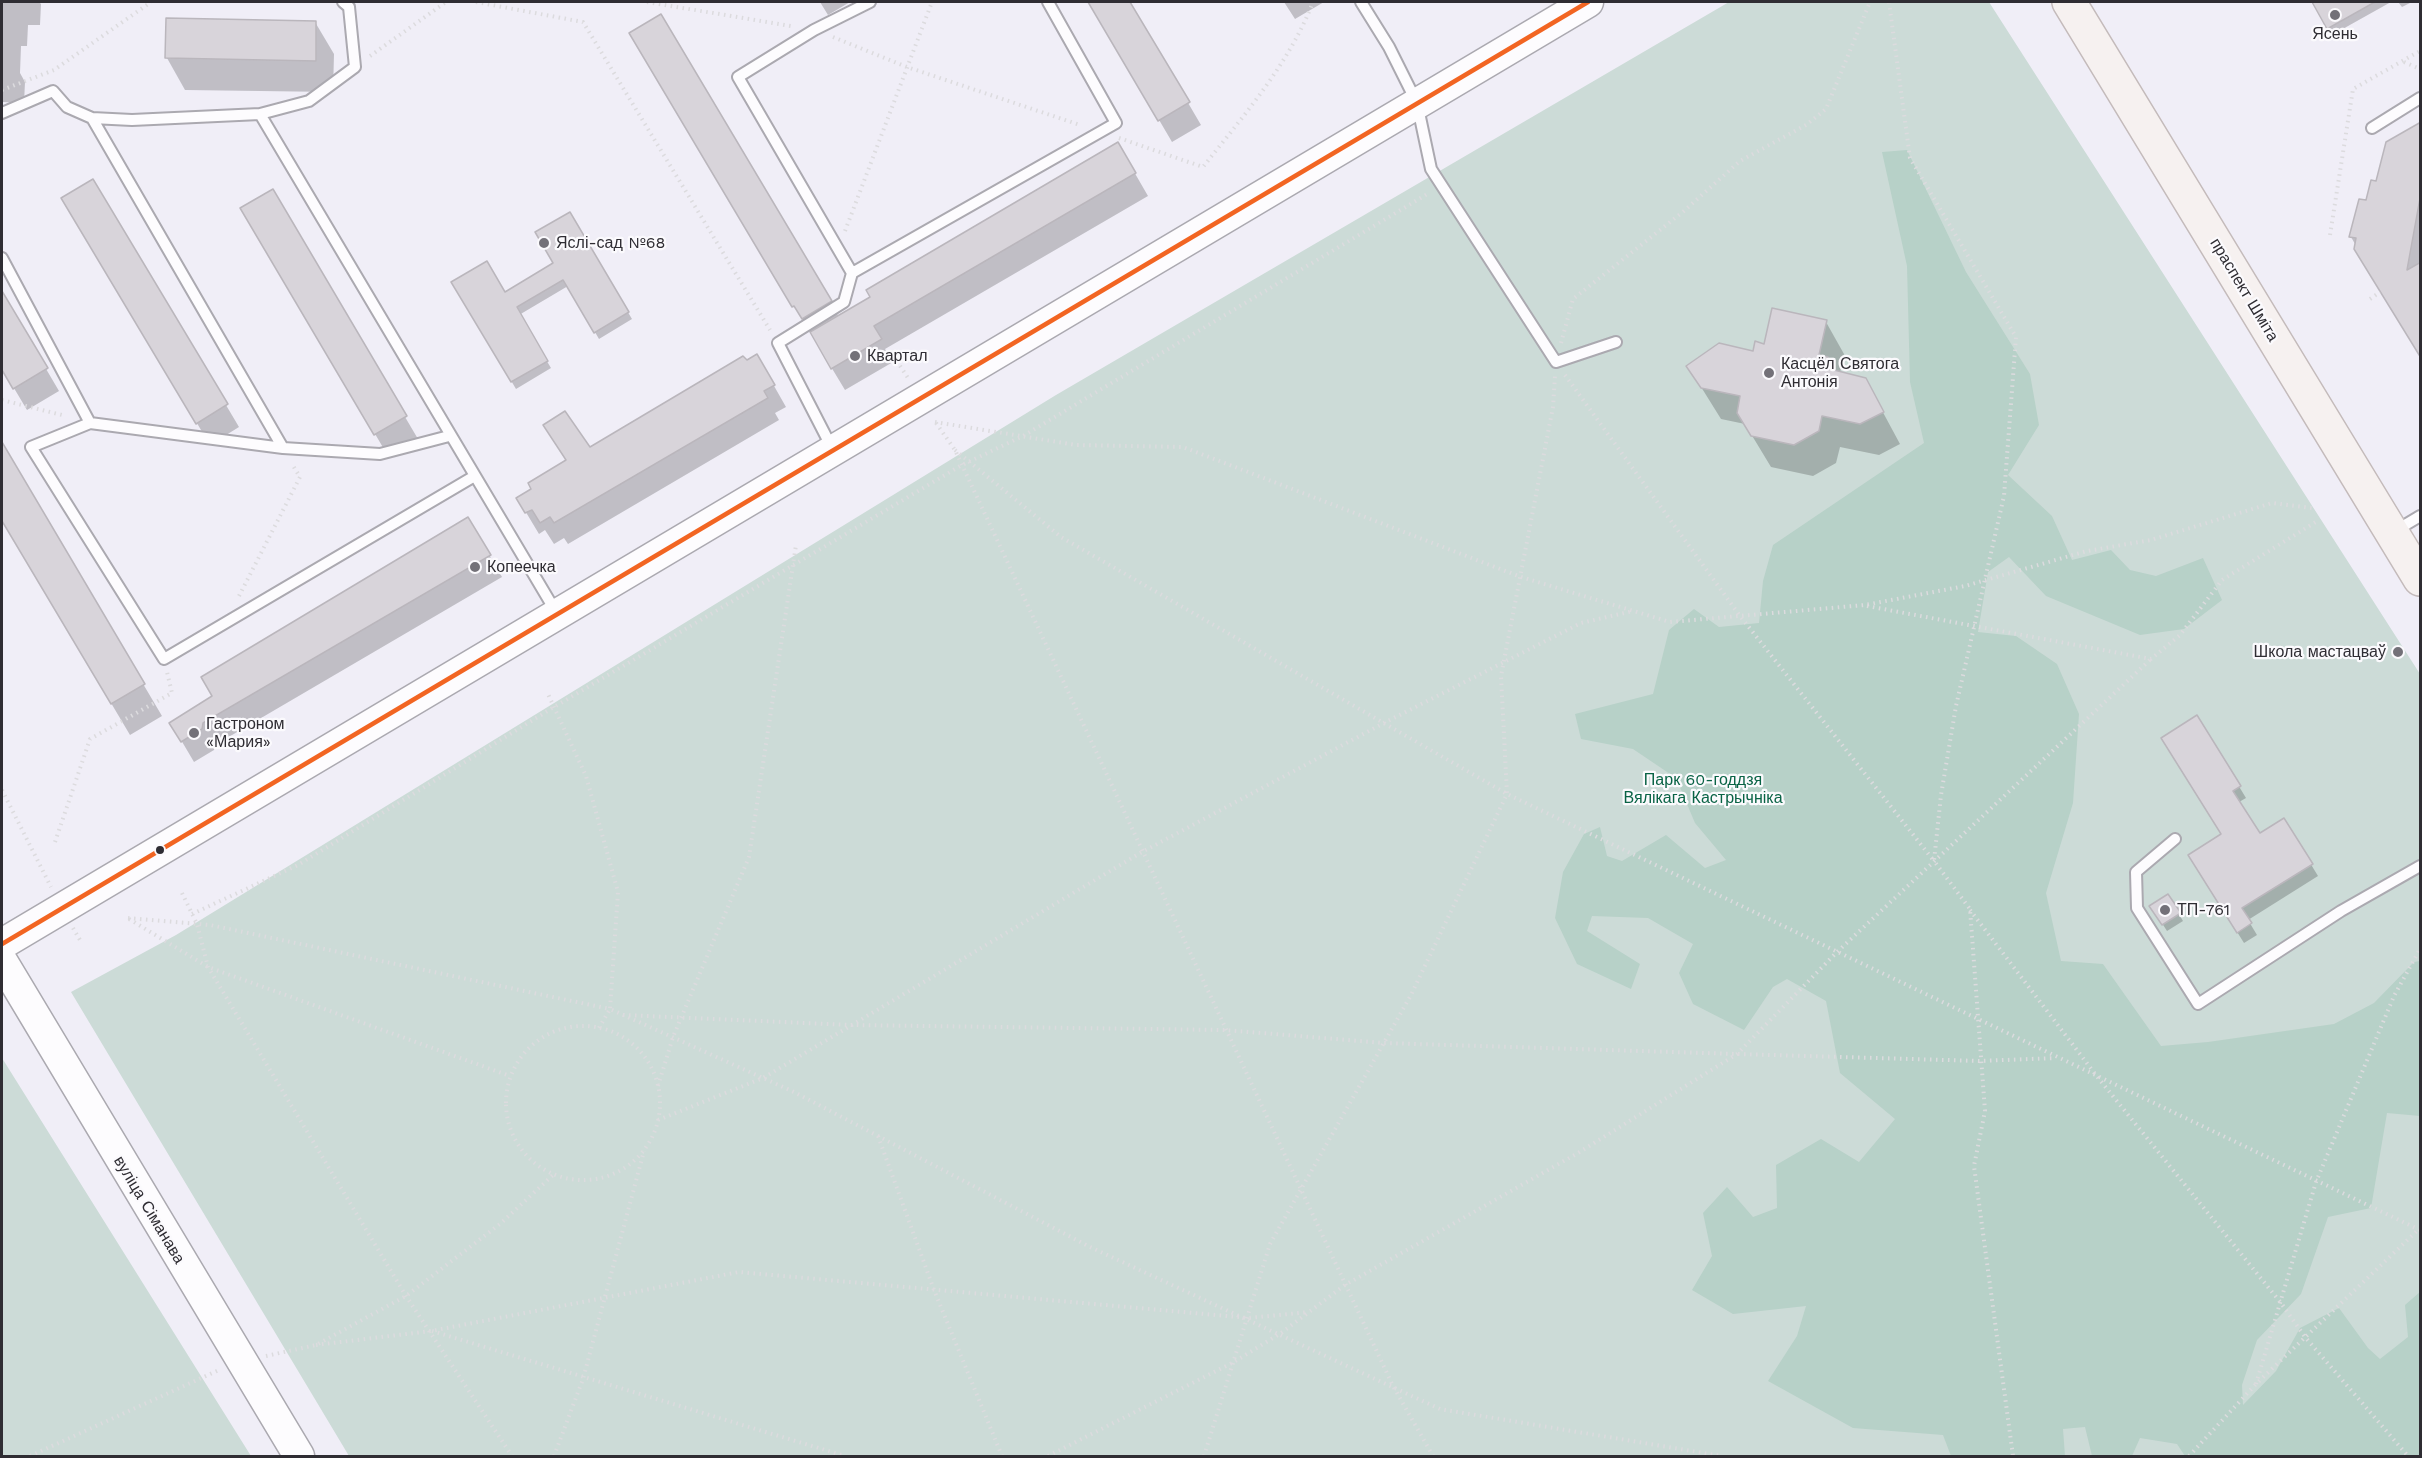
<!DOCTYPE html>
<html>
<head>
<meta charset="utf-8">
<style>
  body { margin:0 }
  #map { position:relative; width:2422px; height:1458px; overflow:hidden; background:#f0eef7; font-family:"Work Sans",sans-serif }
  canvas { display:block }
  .frame { position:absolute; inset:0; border:3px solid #2f2d33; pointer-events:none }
</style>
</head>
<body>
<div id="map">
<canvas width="2422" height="1458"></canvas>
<div class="frame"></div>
</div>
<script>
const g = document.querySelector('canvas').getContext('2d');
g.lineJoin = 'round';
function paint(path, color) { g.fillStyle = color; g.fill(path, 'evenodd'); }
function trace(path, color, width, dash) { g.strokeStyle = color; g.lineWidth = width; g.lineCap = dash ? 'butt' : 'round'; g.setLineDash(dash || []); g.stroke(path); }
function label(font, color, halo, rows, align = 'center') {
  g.font = font + ' "Work Sans",sans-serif'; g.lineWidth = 4.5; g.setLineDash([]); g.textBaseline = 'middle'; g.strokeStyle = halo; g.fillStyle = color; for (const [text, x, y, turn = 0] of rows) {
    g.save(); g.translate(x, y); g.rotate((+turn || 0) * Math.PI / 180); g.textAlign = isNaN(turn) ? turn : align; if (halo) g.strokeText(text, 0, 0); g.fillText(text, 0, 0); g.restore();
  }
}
paint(new Path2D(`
  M1729 2H1989L2420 674V1456H349L71 992 176 935 1056 395Z
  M2 1058 251 1456H2Z`), '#ccdbd7');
paint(new Path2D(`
  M1907 150 1966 272 2030 374 2039 425 2008 475 2052 516 2072 560 2111 550 2130 570 2156 576 2203 558 2222 600 2184 629 2140 635 2046 596 2009 557 1988 572 1978 632 2016 636 2057 664 2079 714 2073 803 2046 893 2061 961 2103 964 2161 1046 2208 1042 2334 1024 2374 1003 2414 962 2420 961V1116L2387 1113 2371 1208 2328 1217 2301 1294 2257 1340 2242 1385 2243 1405 2276 1371 2300 1328 2339 1308 2368 1348 2380 1359 2408 1337 2405 1305 2420 1292V1456H2185L2177 1444 2140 1438 2132 1456H2092L2085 1427 2063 1429 2065 1456H1951L1943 1435 1853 1428 1768 1381 1797 1336 1806 1306 1733 1314 1692 1290 1712 1256 1703 1213 1727 1187 1753 1217 1777 1208 1776 1165 1821 1139 1859 1162 1895 1119 1840 1073 1826 1001 1787 979 1773 987 1744 1030 1693 1004 1679 973 1693 944 1648 918 1592 916 1587 931 1640 964 1631 989 1577 964 1555 918 1563 872 1584 834 1600 827 1607 856 1622 861 1666 835 1705 868 1726 860 1695 823 1676 778 1633 749 1581 739 1575 714 1653 694 1669 630 1694 609 1719 627 1759 623 1763 581 1773 545 1924 443 1910 382 1907 266 1882 152Z`), '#b7d1c8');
paint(new Path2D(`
  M2 2H39L41 4 40 25H28L27 46H21L20 73 25 82 24 103 2 102Z
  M820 2H850L828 15Z
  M1090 2H1129L1201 125 1172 142Z
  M1284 2H1324L1295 19Z
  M2313 2H2391L2332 35Z
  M2398 2H2412L2402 7Z
  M661 16 839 317 1118 144 1148 196 885 349 893 362 845 390 649 65Z
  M168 20 315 22 334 54 333 92 185 90 167 58Z
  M2420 124V357L2351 237 2377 183Z
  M93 181 239 427 210 445 76 221Z
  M272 191 418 439 388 456 243 209Z
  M569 214 632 319 599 339 568 286 519 315 551 368 516 389 453 282 504 294 555 263Z
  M2 294 59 391 27 410 2 368Z
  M1826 322 1844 354 1840 373 1865 379 1900 444 1879 455 1840 447 1836 463 1813 476 1771 467 1745 424 1721 419 1688 366 1754 353 1765 345Z
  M757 356 786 407 775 413 779 420 568 544 564 538 554 544 545 530 539 534 518 499 567 462 545 426 589 449Z
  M2 445 162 716 130 735 2 519Z
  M468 519 502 577 215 745 214 750 194 762 171 723 214 697Z
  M2197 717 2246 798 2239 802 2259 835 2284 820 2318 876 2248 920 2257 935 2244 943 2196 866 2222 835Z
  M2168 896 2183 921 2167 931 2151 906Z`), '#0003');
const building = new Path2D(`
  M1088 2H1130L1190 102 1158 121Z
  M2312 2H2375L2327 29Z
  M661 14 832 301 802 319 794 306 792 307 629 33Z
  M166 18 316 21V61L165 58Z
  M2421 122V193L2407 270 2421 262V358L2354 249 2356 238 2349 237 2359 199 2366 200 2371 180 2376 181 2386 142Z
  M1118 142 1136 173 874 326 882 339 831 369 810 332 870 297 866 290Z
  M93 179 228 404 196 424 61 198Z
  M273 189 407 416 374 435 240 208Z
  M570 212 629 312 594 333 563 280 517 307 548 361 511 382 451 282 487 261 505 292 553 263 535 232Z
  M2 291 48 368 13 389 2 370Z
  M1772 308 1827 320 1819 355 1828 357 1826 368 1866 378 1884 412 1860 424 1822 416 1819 431 1794 445 1751 436 1737 413 1740 396 1701 388 1686 366 1719 343 1753 351 1755 341 1764 344Z
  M757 354 775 385 764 391 768 398 554 523 550 517 540 523 532 510 525 513 516 498 531 489 528 483 566 460 543 425 565 411 590 447 743 356 747 360Z
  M2 442 145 684 111 704 2 521Z
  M468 517 491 555 203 723 202 729 181 742 169 723 212 696 201 677Z
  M2197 715 2241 786 2233 791 2260 833 2284 818 2313 864 2242 908 2252 923 2237 933 2188 855 2221 834 2161 738Z
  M2168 894 2181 913 2162 925 2149 906Z`);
paint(building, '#d8d4da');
trace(building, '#bab6bc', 1.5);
const service = new Path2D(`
  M870 2 814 30 738 77 852 273 1116 123 1048 2
  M1361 2 1389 47 1417 103 1431 169 1556 362 1616 342
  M2 113 53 91 67 107 92 118 132 120 260 114 309 101 355 67 349 7 343 2
  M260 114 556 612
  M92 118 283 448 380 454 449 436
  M2372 128 2420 98
  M2 258 90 423 283 448
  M90 423 31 447 164 659 473 477
  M832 448 778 343 844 302 852 273
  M2395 531 2420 516
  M2175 839 2136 872 2137 908 2198 1004 2341 911 2420 866`);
const secondary = new Path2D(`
  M2 944 1588 2
  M2 961 299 1456`);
const primary = new Path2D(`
  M2069 2 2420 579`);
trace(service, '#aba9b0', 14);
trace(secondary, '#aba9b0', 33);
trace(primary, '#c4bbbb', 36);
trace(new Path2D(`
  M476 2 583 22 770 330
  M647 2 791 26
  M1889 2 1910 158 2016 337 2004 496 1956 706 1941 795 1934 861 1970 909 1985 1111 1974 1166 2013 1456
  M833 37 907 67 1080 125
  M370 56 446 2
  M2404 62 2420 69
  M2 90 54 70 151 2
  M1119 138 1203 167C1244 115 1289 64 1313 2
  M845 231 932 2
  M2330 235 2353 89 2420 51
  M2370 299 2380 292
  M1561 343 1573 299 1684 211 1740 161 1806 125 1826 109 1870 2
  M890 351 908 378
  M1565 375 1740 616 1934 861
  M2 400 66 416
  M935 422 1076 445 1183 447 1521 577 1670 622 1865 605 1965 586 2087 551 2151 540 2272 503 2312 508
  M936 423 955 450 1393 1386 1433 1456
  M955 450 1061 537 1507 794 2420 1230
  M239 596 300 477 292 464
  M1867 606 2151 659 2180 635 2222 580 2319 520
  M2 790 51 887
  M55 842 90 739 172 693 167 672
  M182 893 197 924 208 967 406 1296 512 1456
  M1970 910 2099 1079 2281 1303 2305 1337 2408 1456
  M192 914 298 865 554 707 962 465 1023 436 1429 193
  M128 918 210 925 610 1009 618 892 586 776 547 692
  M129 919 208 967 510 1076
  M73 928 80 940
  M623 1015 851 1025 1225 1030 1384 1043 1737 1054 1980 1061 2055 1058
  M506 1103a77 77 0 1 1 154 0a77 77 0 1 1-154 0Z
  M599 1028 610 1009 794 1092 1090 1247 1440 1409 1722 1456
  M658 1086 673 1037 749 857 796 545
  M658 1120 763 1078 1142 852 1384 723 1581 623 1633 611
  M878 1136 934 1290 1002 1456
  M432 1331 845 1456
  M316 1345 431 1331 739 1272 1249 1318 1309 1312
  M266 1356 316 1345 406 1296 500 1224 553 1175
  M2256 1384 2316 1182 2394 996 2420 949
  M30 1456 219 1370
  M554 1456 583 1379 644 1151
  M1048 1456 1234 1362 1281 1333 1345 1285 1578 1153 1737 1054 1837 952 2151 659
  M1204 1456 1270 1244 1411 995 1507 794 1501 676 1553 407 1555 376
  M2189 1456 2256 1384 2419 1229`), '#dcdbde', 4, [1.5, 4.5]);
trace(service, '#fdfcfe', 10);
trace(secondary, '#fdfcfe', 30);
trace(primary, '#f6f1f0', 33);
trace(new Path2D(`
  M2 944 1588 2`), '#f26522', 4.5);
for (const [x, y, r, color] of [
  [2335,15,6,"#737178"],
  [544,243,6,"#737178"],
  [855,356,6,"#737178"],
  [1769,373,6,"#737178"],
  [475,567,6,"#737178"],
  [2398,652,6,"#737178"],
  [194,733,6,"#737178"],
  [160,850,5,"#2f2d33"],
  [2165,910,6,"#737178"]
]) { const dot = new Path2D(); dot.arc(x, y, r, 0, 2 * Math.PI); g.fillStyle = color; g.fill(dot); trace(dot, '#fbfafd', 2); }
label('16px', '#2f2d33', '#fbfafd', [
  ["Ясень",2335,34,"center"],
  ["Яслі-сад №68",556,243],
  ["Квартал",867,356],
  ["Касцёл Святога",1781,364],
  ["Антонія",1781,382],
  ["Копеечка",487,567],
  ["Школа мастацваў",2386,652,"right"],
  ["Гастроном",206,724],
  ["«Мария»",206,742],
  ["ТП-761",2177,910]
], 'left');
label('16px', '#2f2d33', '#fbfafd', [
  ["праспект Шміта",2244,290,59],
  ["вуліца Сіманава",149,1210,59]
]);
label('16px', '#096345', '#fbfafd', [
  ["Парк 60-годдзя",1703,780],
  ["Вялікага Кастрычніка",1703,798]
]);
</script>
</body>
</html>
